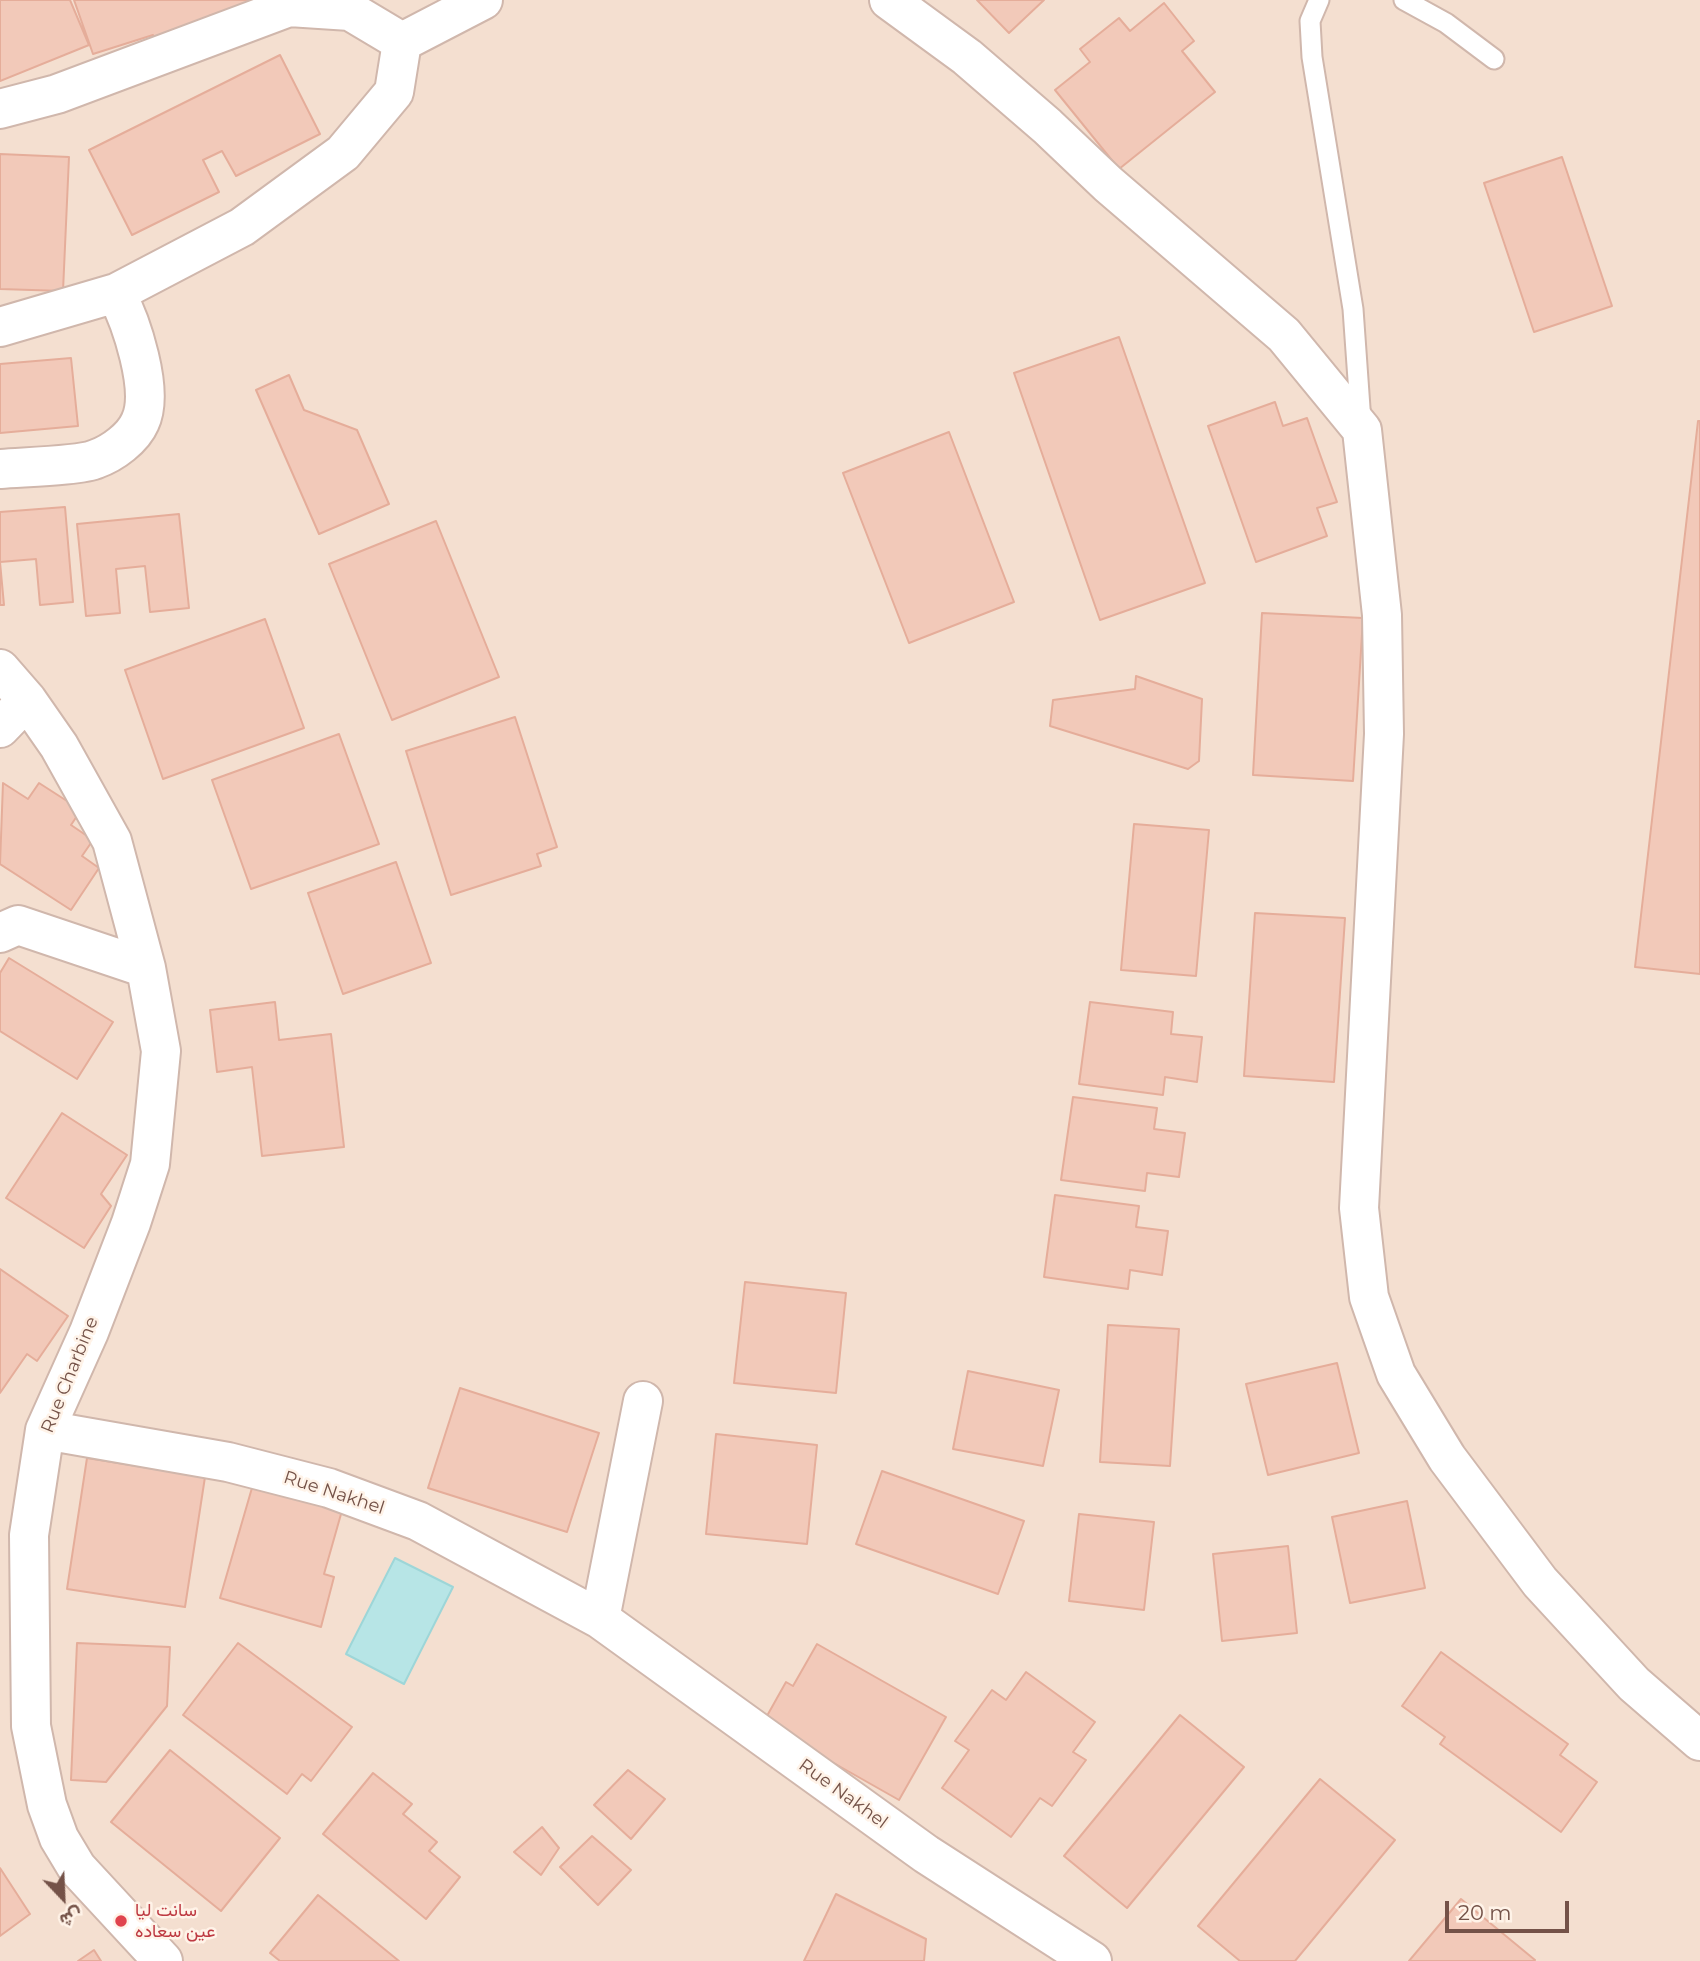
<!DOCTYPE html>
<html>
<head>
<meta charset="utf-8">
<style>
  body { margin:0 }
  #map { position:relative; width:1700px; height:1961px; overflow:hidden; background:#fcefe2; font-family:Montserrat,Vazirmatn,sans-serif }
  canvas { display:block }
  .north { position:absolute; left:28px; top:1863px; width:70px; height:70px; -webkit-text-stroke:5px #fff3e8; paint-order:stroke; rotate:157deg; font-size:19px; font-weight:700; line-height:28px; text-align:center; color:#745248 }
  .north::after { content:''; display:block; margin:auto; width:24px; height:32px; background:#745248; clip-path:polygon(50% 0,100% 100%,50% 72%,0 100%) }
  .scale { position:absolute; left:1445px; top:1901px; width:124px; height:32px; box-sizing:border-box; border:4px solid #745248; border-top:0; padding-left:9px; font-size:21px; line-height:24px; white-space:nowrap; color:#745248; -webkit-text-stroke:5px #fff3e8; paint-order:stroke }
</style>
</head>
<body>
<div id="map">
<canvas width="1700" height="1961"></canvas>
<div class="north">ش</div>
<div class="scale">20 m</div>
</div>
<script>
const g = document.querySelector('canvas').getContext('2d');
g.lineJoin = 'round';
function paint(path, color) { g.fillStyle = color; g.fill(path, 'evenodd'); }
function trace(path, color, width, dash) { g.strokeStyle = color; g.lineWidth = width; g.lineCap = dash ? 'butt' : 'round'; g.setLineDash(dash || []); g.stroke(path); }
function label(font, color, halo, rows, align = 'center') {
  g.font = font + ' Montserrat,Vazirmatn,sans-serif'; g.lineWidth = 5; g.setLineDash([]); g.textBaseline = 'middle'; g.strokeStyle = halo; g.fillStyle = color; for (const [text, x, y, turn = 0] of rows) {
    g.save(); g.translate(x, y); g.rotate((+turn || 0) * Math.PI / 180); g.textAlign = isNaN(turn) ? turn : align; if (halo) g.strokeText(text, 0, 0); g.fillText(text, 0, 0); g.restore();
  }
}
paint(new Path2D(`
  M0 0H1700V1961H0Z`), '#f4dfd0');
const water = new Path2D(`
  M395 1558 453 1587 404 1684 346 1654Z`);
paint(water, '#b7e5e6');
trace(water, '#9dd6d8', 2);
const building = new Path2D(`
  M0 0H70L89 45 0 81Z
  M74 0H257L209 16 213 26 156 45 153 35 93 54Z
  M977 0H1044L1009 33Z
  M1164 3 1194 41 1182 51 1215 92 1119 169 1055 90 1090 62 1080 49 1119 18 1130 31Z
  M280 55 320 134 236 176 222 151 203 160 219 192 132 235 89 150Z
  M0 154 69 157 63 291 0 289Z
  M1562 157 1612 306 1534 332 1484 183Z
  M1119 337 1205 583 1100 620 1014 373Z
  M71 358 78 426 0 433V364Z
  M289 375 304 410 357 430 389 504 319 534 256 390Z
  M1275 402 1283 426 1307 418 1337 502 1317 508 1327 536 1256 562 1208 426Z
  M1698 421H1700V974L1635 967Z
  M949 432 1014 602 909 643 843 473Z
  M65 507 73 602 40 605 36 559 0 562 4 605H0V512Z
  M179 514 189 608 150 612 145 566 116 569 120 613 86 616 77 524Z
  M436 521 499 677 392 720 329 564Z
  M1262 613 1363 618 1353 781 1253 775Z
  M265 619 304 728 163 779 125 670Z
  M1136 676 1202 699 1199 761 1188 769 1050 726 1053 700 1135 689Z
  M515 717 557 847 537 854 541 866 451 895 406 751Z
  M339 734 379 844 251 889 212 780Z
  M3 783 28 799 39 783 81 810 71 825 93 840 82 856 99 868 71 910 0 864Z
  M1134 824 1209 830 1196 976 1121 970Z
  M396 862 431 963 343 994 308 893Z
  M1255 913 1345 918 1334 1082 1244 1076Z
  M9 958 113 1022 77 1079 0 1031V973Z
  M275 1002 279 1040 331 1034 344 1147 262 1156 252 1067 217 1072 210 1010Z
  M1090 1002 1173 1012 1171 1034 1202 1037 1197 1082 1165 1077 1163 1095 1079 1084Z
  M1073 1097 1157 1108 1154 1129 1185 1133 1179 1177 1147 1173 1145 1191 1061 1180Z
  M62 1113 127 1155 101 1194 111 1206 84 1248 6 1198Z
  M1055 1195 1139 1206 1136 1227 1168 1231 1162 1275 1130 1270 1128 1289 1044 1277Z
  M0 1269 68 1316 37 1361 27 1354 0 1393Z
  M745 1282 846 1293 836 1393 734 1383Z
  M1108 1325 1179 1329 1170 1466 1100 1462Z
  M1337 1363 1359 1453 1268 1475 1246 1384Z
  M968 1371 1059 1390 1043 1466 953 1449Z
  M460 1388 599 1433 567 1532 428 1488Z
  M716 1434 817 1445 807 1544 706 1534Z
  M87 1458 205 1477 185 1607 67 1589Z
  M882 1471 1024 1521 998 1594 856 1544Z
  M254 1481 343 1507 324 1574 334 1577 321 1627 220 1598Z
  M1407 1501 1425 1588 1350 1603 1332 1517Z
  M1079 1514 1154 1522 1144 1610 1069 1601Z
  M1288 1546 1297 1633 1222 1641 1213 1554Z
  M77 1643 170 1647 167 1706 106 1782 71 1780Z
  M238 1643 352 1727 311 1781 302 1774 287 1794 183 1715Z
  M817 1644 946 1717 899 1800 763 1723 786 1682 793 1686Z
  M1441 1652 1568 1744 1560 1755 1597 1782 1561 1832 1440 1744 1445 1737 1402 1706Z
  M1026 1672 1095 1722 1073 1752 1086 1760 1052 1806 1040 1798 1011 1837 942 1788 969 1750 955 1741 992 1690 1006 1700Z
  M1180 1715 1244 1767 1127 1908 1064 1856Z
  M170 1750 280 1838 221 1911 111 1822Z
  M628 1770 665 1799 631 1839 594 1805Z
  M373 1773 412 1804 403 1814 437 1842 429 1851 460 1877 426 1919 323 1834Z
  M1320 1779 1395 1840 1295 1961H1240L1198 1926Z
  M542 1827 559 1848 541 1875 514 1852Z
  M592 1836 631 1870 598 1905 560 1867Z
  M0 1868 30 1914 0 1936Z
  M836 1894 926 1939 924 1961H804Z
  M318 1895 399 1961H280L270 1953Z
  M1461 1899 1535 1960 1534 1961H1409Z
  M94 1950 101 1961H78Z`);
paint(building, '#f2c9b9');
trace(building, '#e5ad9a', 2);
const service = new Path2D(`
  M1319 0 1310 21 1312 57 1353 309 1361 422
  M1404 0 1446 23 1494 59`);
const minor = new Path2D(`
  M889 0 967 57 1047 126 1108 184 1284 335 1362 430 1382 615 1384 734 1359 1208 1369 1297 1396 1374 1447 1458 1540 1582 1634 1684 1700 1741
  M0 109 57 94 289 7 350 11 402 42
  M0 327 116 293 242 227 343 153 394 92 402 42 483 0
  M0 469C21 467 80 466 96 459 113 453 133 438 140 422 155 391 131 321 116 293
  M0 669 27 700 59 746 112 841 146 968 161 1051 150 1164 131 1223 89 1332 45 1430 29 1535 31 1726 47 1805 59 1838 77 1868 163 1961
  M0 728 27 700
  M0 933 18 925 146 968
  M45 1430 228 1462 329 1488 418 1521 600 1619 926 1854 1092 1961
  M600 1619 643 1401`);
trace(service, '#d0b7ac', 23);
trace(minor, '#d0b7ac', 42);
trace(service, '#fff', 19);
trace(minor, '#fff', 38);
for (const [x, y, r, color] of [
  [121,1921,7,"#e0444e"]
]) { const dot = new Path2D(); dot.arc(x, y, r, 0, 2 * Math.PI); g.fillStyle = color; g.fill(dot); trace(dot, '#fff3e8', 2.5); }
label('18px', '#745248', '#fff3e8', [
  ["Rue Charbine",70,1375,-68],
  ["Rue Nakhel",334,1493,18],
  ["Rue Nakhel",843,1794,36]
]);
label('18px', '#be3a42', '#fff3e8', [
  ["سانت ليا",135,1911],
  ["عين سعاده",135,1932]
], 'left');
</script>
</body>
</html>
